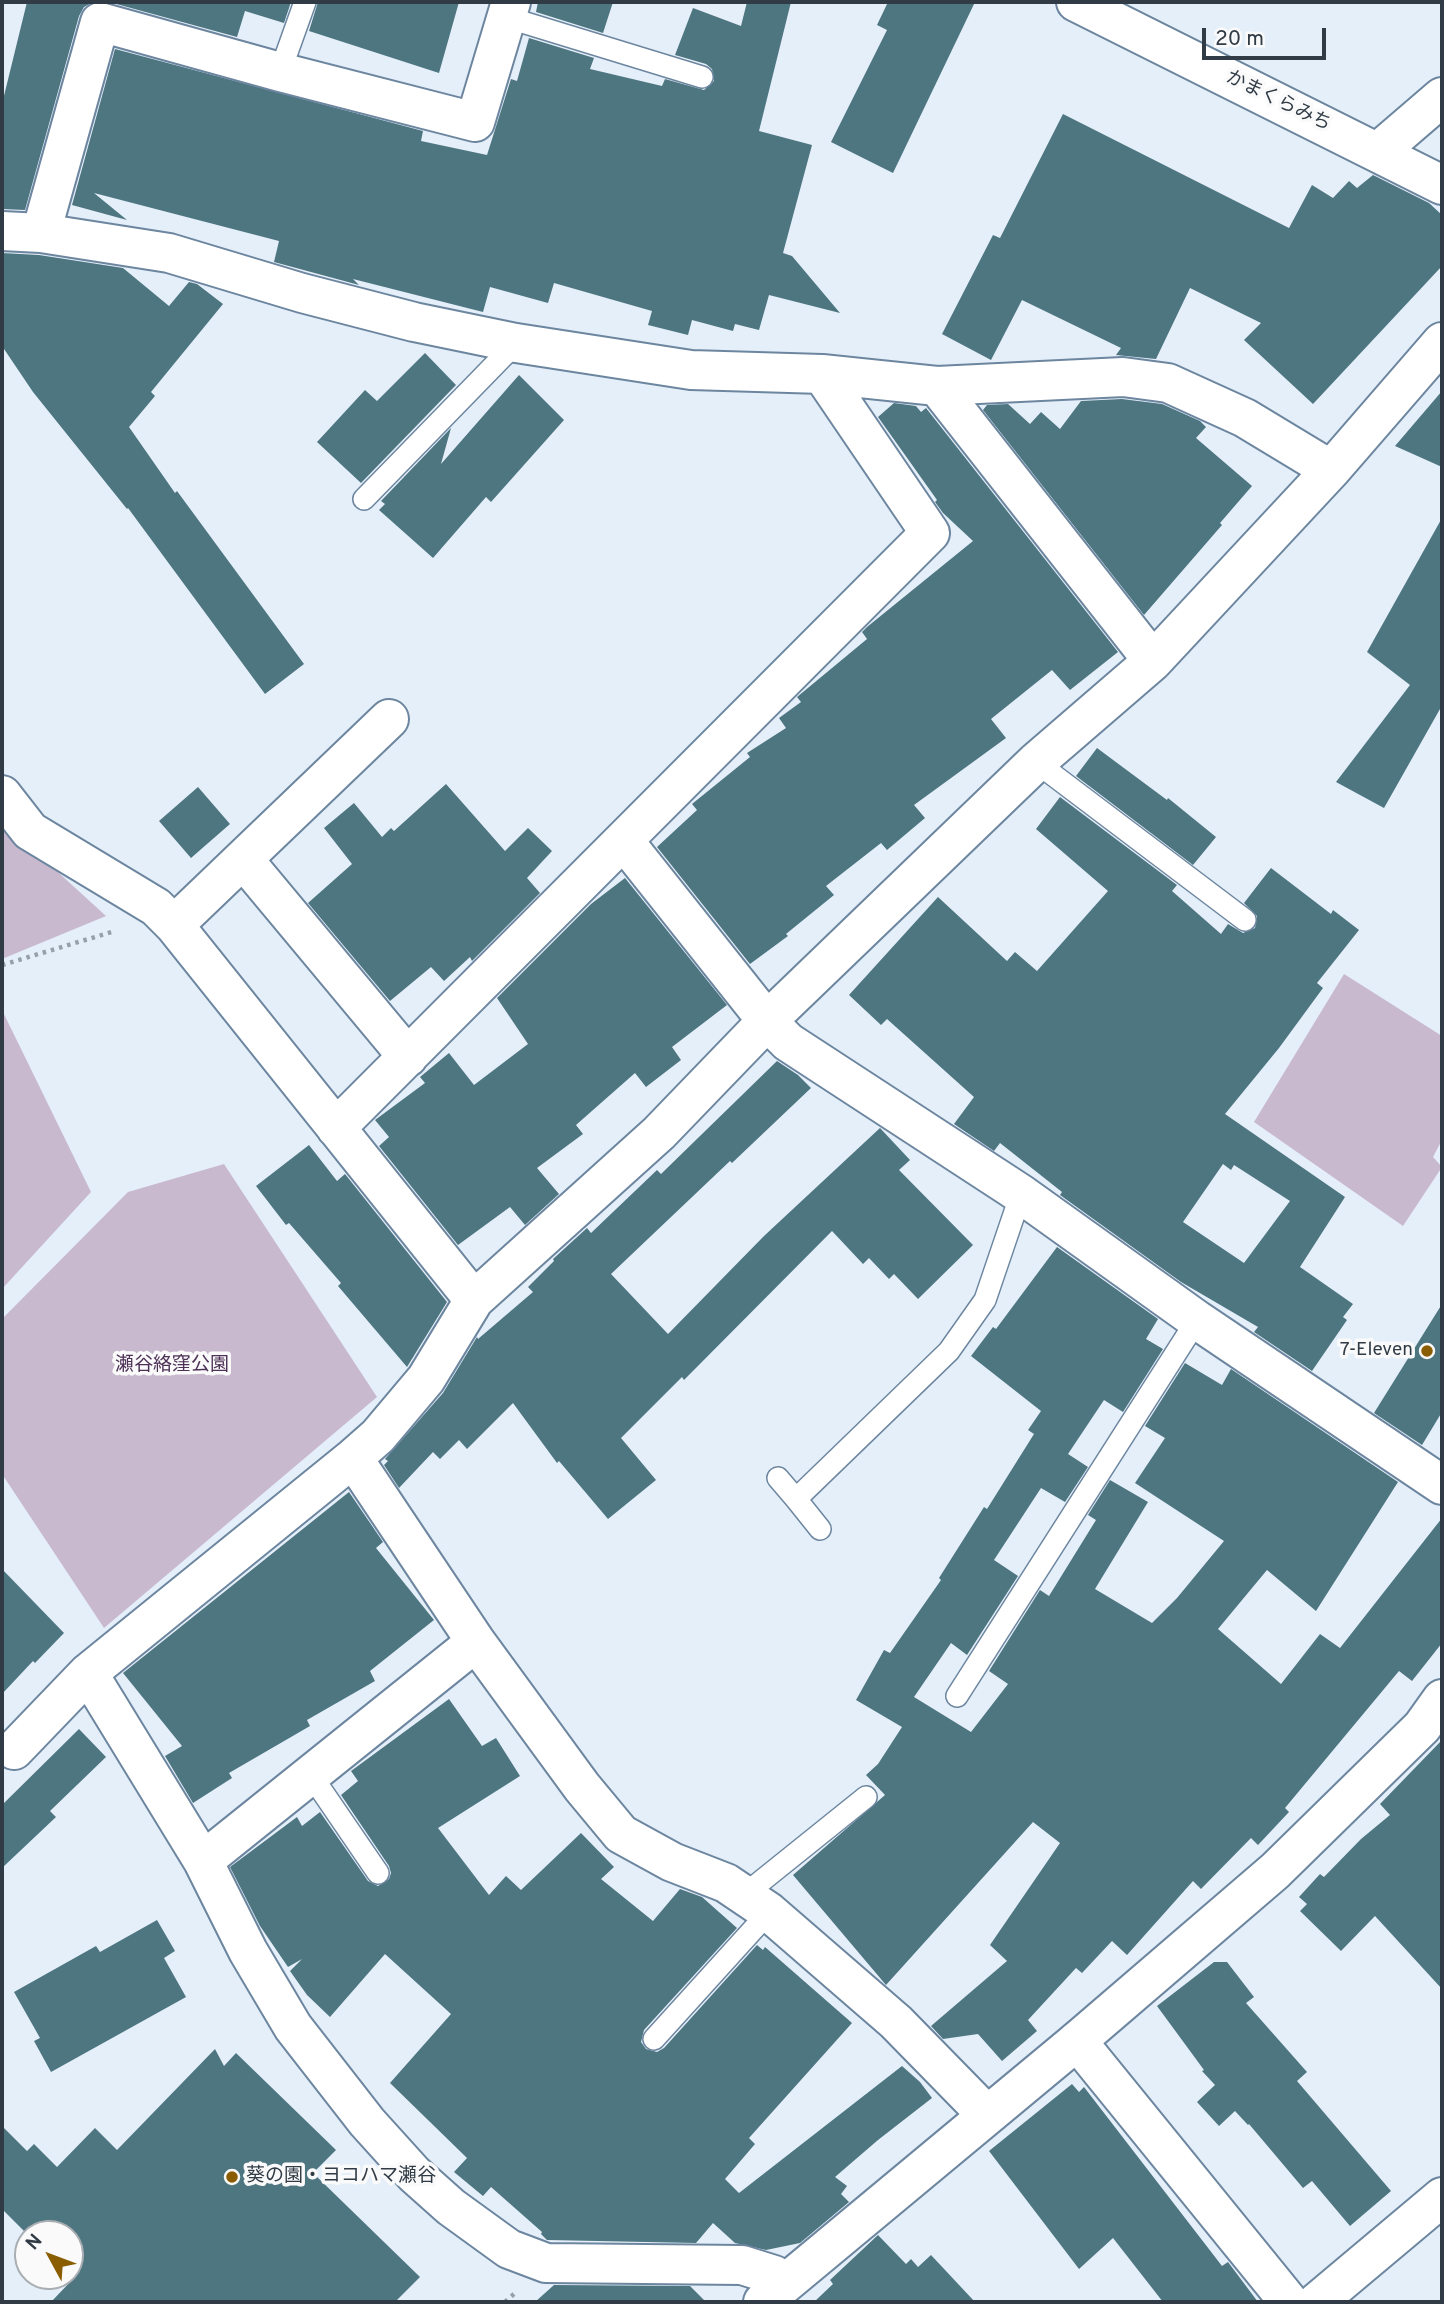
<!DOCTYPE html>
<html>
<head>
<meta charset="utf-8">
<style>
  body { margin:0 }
  #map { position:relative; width:1444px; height:2304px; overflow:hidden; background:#e4effa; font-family:Overpass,sans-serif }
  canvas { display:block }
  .frame { position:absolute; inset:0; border:4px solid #303b46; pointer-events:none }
  .north { position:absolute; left:14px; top:2220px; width:70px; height:70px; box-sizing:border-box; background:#fafafa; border:2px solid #a9aeb2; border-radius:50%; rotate:311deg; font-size:19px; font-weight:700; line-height:28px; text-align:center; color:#303b46 }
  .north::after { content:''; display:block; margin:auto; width:24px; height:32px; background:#8a5e00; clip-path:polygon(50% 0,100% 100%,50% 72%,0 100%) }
  .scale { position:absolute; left:1202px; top:28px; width:124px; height:32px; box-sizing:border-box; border:4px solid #303b46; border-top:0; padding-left:9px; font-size:21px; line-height:24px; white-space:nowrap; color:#303b46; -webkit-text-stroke:5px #fafafa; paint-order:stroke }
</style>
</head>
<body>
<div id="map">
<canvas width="1444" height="2304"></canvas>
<div class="frame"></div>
<div class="north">N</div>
<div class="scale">20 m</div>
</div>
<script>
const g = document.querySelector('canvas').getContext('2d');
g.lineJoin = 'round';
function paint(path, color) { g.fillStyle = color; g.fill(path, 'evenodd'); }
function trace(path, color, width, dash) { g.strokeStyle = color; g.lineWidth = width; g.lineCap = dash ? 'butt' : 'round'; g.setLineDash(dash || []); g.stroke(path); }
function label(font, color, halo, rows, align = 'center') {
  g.font = font + ' Overpass,"Noto Sans JP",sans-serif'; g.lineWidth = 7; g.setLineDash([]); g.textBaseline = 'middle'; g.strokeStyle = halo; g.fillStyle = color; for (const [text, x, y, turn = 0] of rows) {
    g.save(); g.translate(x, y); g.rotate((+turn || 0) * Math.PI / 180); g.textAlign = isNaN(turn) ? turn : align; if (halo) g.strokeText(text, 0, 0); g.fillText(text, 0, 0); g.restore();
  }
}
paint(new Path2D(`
  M2 821 106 916 2 959Z
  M1344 974 1442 1036V1140L1433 1157 1442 1167 1403 1226 1254 1122Z
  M2 1010 91 1192 2 1289Z
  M224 1164 377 1397 104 1628 2 1474V1319L128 1192Z`), '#c9b9cf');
paint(new Path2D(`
  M27 2H93L84 7 79 16 25 210 2 209V104Z
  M109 2H291L284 23 245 11 237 37Z
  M318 2H459L439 73 309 31Z
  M538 2H613L603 33 536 12Z
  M747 2H791L759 131 812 145 783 253 792 256 840 313 769 295 759 330 735 324 733 331 692 320 688 335 648 325 652 311 554 283 548 303 490 287 483 312 353 279 359 285 274 262 279 241 94 193 127 220 72 205 115 49 423 131 421 141 487 155 511 79 517 81 529 38 594 58 590 69 662 86 665 79 704 90 714 81 712 69 706 64 675 55 693 8 741 26Z
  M888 2H975L893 173 831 142 887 30 877 25Z
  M1063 114 1289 228 1312 185 1333 198 1349 181 1357 188 1373 175 1429 203 1442 215V266L1313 404 1244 340 1261 323 1190 288 1156 359 1116 355 1121 348 1022 300 991 360 942 334 993 235 1000 238Z
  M2 253 39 255 123 268 169 306 189 282 197 284 223 304 151 392 155 396 129 427 175 493 177 491 304 664 265 694 128 508 127 509 33 392 2 346Z
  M425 353 456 385 361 483 317 442 365 390 377 401Z
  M519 375 564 420 491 502 486 497 433 558 379 510 385 504 381 501 451 428 441 464Z
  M1442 391V467L1395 446Z
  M1122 399 1162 404 1200 421 1206 427 1196 438 1252 486 1220 523 1222 525 1144 615 983 410 987 405 1008 404 1030 424 1041 412 1060 429 1081 401Z
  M894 403 916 406 921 412 926 408 1118 652 1070 690 1052 670 991 719 1006 738 914 805 925 818 887 850 881 843 826 886 834 895 786 934 788 936 750 964 657 847 697 810 692 804 750 757 747 753 786 728 779 718 801 702 797 697 867 639 862 632 867 627 973 541 943 513 935 502 937 500 878 417Z
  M1442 518V710L1440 709 1384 808 1336 782 1410 685 1367 652Z
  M1097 748 1167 800 1168 798 1216 837 1193 865 1076 776Z
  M446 784 505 851 528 828 552 851 527 878 540 893 472 961 470 957 444 981 431 967 390 1001 308 903 352 864 324 828 354 803 382 837 391 828 394 831Z
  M198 787 230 824 191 858 159 821Z
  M1060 797 1177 885 1172 891 1221 934 1228 924 1243 933 1255 928 1257 916 1244 903 1271 868 1331 914 1333 910 1359 930 1317 983 1323 988 1279 1048 1225 1114 1345 1197 1300 1267 1353 1304 1343 1317 1347 1320 1312 1371 1254 1332 1258 1327 1181 1282 1060 1195 1062 1192 1000 1143 994 1151 954 1124 974 1097 887 1019 881 1025 849 995 938 897 1007 961 1015 952 1037 971 1108 891 1036 829ZM1223 1164 1231 1170 1234 1165 1290 1201 1244 1263 1183 1222Z
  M625 878 727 1005 672 1047 681 1060 646 1087 635 1073 576 1125 583 1134 537 1168 559 1194 525 1225 510 1207 458 1245 379 1146 389 1137 375 1120 425 1083 420 1077 449 1053 474 1085 528 1044 497 998 591 904Z
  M777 1061 798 1075 811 1088 732 1163 730 1161 611 1274 668 1334 764 1236 880 1128 910 1160 899 1170 973 1245 918 1299 894 1274 889 1279 869 1258 863 1264 832 1231 684 1380 682 1377 621 1438 656 1480 608 1519 559 1461 557 1463 513 1403 467 1449 459 1440 440 1459 433 1452 399 1488 384 1465 388 1461 385 1459 443 1393 477 1337 478 1339 533 1292 528 1287 554 1261 553 1259 587 1228 591 1233 657 1170 661 1174Z
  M309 1145 337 1181 345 1174 447 1302 407 1367 338 1286 341 1283 289 1223 286 1225 256 1186Z
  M1057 1247 1158 1319 1146 1339 1163 1349 1123 1412 1104 1400 1068 1454 1088 1467 1065 1502 1041 1488 994 1560 1018 1576 967 1655 951 1643 914 1697 971 1732 1008 1684 989 1671 1040 1590 1049 1596 1096 1520 1088 1515 1110 1480 1148 1502 1095 1589 1152 1623 1177 1598 1224 1541 1135 1483 1165 1438 1145 1426 1185 1363 1222 1385 1231 1369 1398 1482 1316 1611 1267 1570 1218 1629 1281 1684 1320 1634 1340 1648 1442 1518V1643L1412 1681 1399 1671 1285 1808 1289 1812 1258 1845 1251 1838 1201 1889 1193 1881 1127 1955 1112 1941 1082 1973 1076 1968 1028 2020 1037 2031 1002 2061 978 2034 943 2039 931 2026 1007 1961 990 1945 1060 1843 1033 1822 886 1985 793 1875 885 1795 866 1775 878 1764 902 1727 856 1700 884 1650 890 1653 941 1580 939 1578 984 1507 987 1509 1034 1434 1028 1430 1041 1411 971 1356 993 1327 996 1329Z
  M1442 1304V1412L1422 1445 1374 1413Z
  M349 1492 383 1542 376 1548 434 1620 370 1671 375 1681 307 1720 310 1726 229 1773 232 1778 193 1803 165 1756 182 1746 123 1673Z
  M2 1569 64 1633 35 1663 33 1661 2 1694Z
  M449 1699 482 1746 496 1738 520 1776 438 1828 489 1895 506 1876 521 1890 581 1833 614 1867 601 1879 653 1921 680 1889 702 1897 737 1928 644 2030 641 2042 646 2049 657 2052 664 2048 757 1945 763 1950 765 1947 852 2023 749 2138 755 2144 725 2179 739 2193 902 2066 920 2082 932 2098 878 2140 835 2177 847 2186 841 2194 849 2202 800 2243 766 2250 735 2243 713 2223 696 2243 547 2240 541 2234 542 2232 491 2187 483 2196 454 2172 467 2158 390 2083 451 2014 385 1954 330 2017 307 1995 290 1971 302 1959 288 1967 260 1926 230 1867 297 1817 302 1826 320 1812 368 1881 378 1886 389 1879 391 1873 389 1866 341 1795 358 1781 351 1771Z
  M79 1729 106 1757 50 1811 56 1817 2 1868V1805Z
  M1442 1740V1989L1375 1916 1341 1951 1300 1911 1307 1904 1299 1897 1320 1874 1324 1877 1361 1839 1390 1815 1380 1804Z
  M157 1920 175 1951 164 1958 186 1997 51 2072 34 2041 40 2038 14 1992 96 1946 100 1952Z
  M1214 1962H1227L1254 1997 1246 2003 1307 2072 1297 2081 1391 2191 1350 2226 1312 2181 1303 2188 1249 2124 1248 2125 1235 2111 1219 2126 1197 2102 1215 2085 1202 2071 1204 2070 1157 2006Z
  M215 2049 224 2066 236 2053 336 2150 313 2173 420 2277 395 2302H51L73 2279 70 2276V2234L28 2235 2 2209V2126L27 2151 34 2144 57 2167 95 2128 117 2150Z
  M1072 2084 1079 2092 1084 2087 1222 2266 1228 2262 1258 2302H1163L1113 2238 1079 2269 989 2151Z
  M878 2235 906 2264 911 2259 918 2267 931 2255 975 2302H814L833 2284 830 2280Z
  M554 2285 690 2286 706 2302H535Z`), '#4e7680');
const service = new Path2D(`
  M506 17 702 77
  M280 72 305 2
  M364 499 516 343
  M1036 762 1245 920
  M778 1478 796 1499 949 1351 985 1300 1021 1194
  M796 1499 820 1529
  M957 1696 1197 1320
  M311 1775 378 1873
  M744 1895 866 1797
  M654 2039 769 1912`);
const minor = new Path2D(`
  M2 231 41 233 169 253 302 293 414 322 516 343 691 370 822 374 937 386 1123 377 1168 383 1245 418 1331 470
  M41 233 100 22 280 72 475 122 511 2
  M937 386 1153 661
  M2 795 30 831 156 907 174 925 474 1300
  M624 841 767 1021 788 1042 1021 1194 1197 1320 1442 1485
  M243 859 408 1057
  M174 925 389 719
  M336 1128 930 533 822 374
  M353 1458 476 1642 582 1787 621 1834 672 1862 726 1883 769 1912 896 2022 987 2115
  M88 1673 203 1861 248 1951 293 2027 367 2122 414 2174 451 2207 509 2249 546 2263 742 2265 774 2275 782 2285
  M14 1750 88 1673 353 1458 378 1436 426 1379 474 1300 659 1133 767 1021 1036 762 1153 661 1331 470 1442 342
  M203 1861 476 1642
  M1077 2041 1289 2302
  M1317 2302 1442 2197`);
const tertiary = new Path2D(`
  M1076 2 1442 185
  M1378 152 1442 97
  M763 2302 1077 2041 1275 1871 1422 1727 1442 1699`);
trace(service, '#6d869f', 24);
trace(minor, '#6d869f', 42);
trace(tertiary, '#6d869f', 42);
trace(new Path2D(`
  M2 965 115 931
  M505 2302 515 2293`), '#95a0ab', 4.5, [3.5, 5]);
trace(service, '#fff', 21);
trace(minor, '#fff', 38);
trace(tertiary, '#fff', 38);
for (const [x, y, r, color] of [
  [1427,1351,7,"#8a5e00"],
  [232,2177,7,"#8a5e00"]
]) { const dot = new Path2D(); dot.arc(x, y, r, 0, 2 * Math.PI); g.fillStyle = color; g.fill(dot); trace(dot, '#fafafa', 2.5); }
label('19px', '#303b46', '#fafafa', [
  ["かまくらみち",1278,102,26]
]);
label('19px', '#303b46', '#fafafa', [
  ["7-Eleven",1413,1351],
  ["葵の園・ヨコハマ瀬谷",246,2177,"left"]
], 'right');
label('19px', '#4c3056', '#fafafa', [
  ["瀬谷絡窪公園",172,1366]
]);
</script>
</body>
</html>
